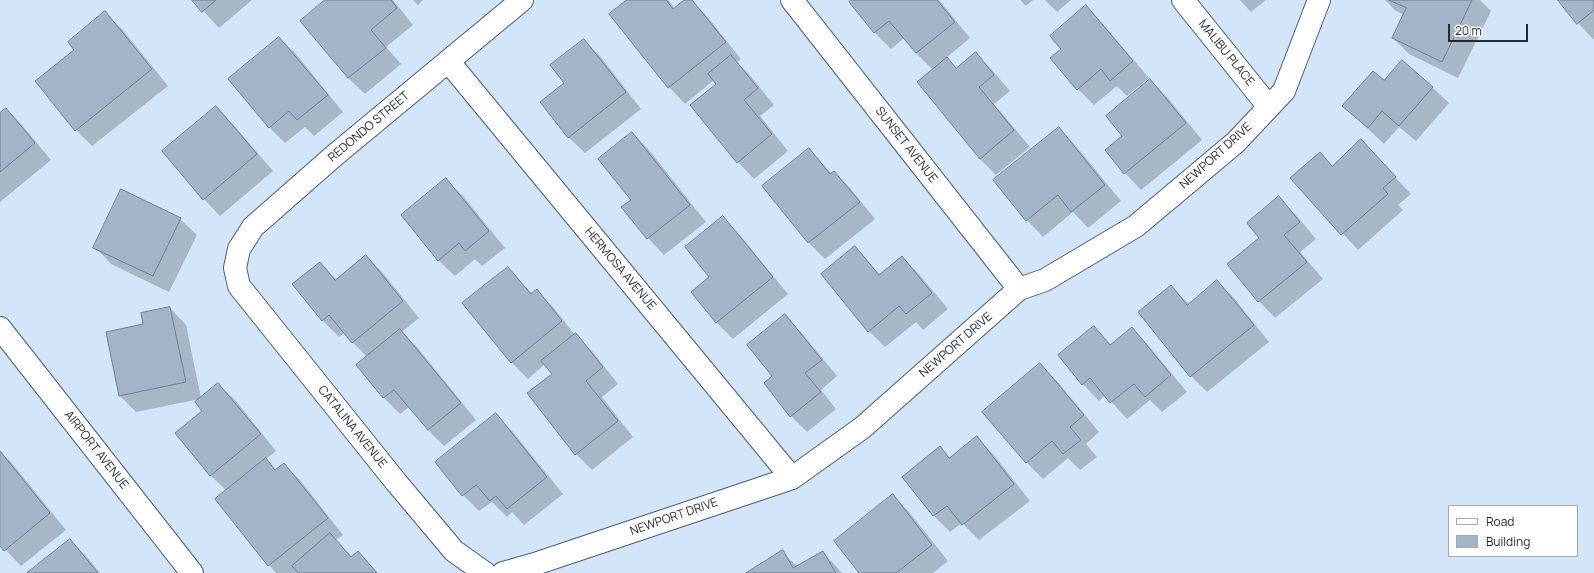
<!DOCTYPE html>
<html>
<head>
<meta charset="utf-8">
<style>
  body { margin:0 }
  #map { position:relative; width:1594px; height:573px; overflow:hidden; background:#d3e5f9; font-family:Manrope,sans-serif }
  canvas { display:block }
  .legend { position:absolute; left:1448px; top:505px; width:130px; height:52px; box-sizing:border-box; background:#fff; border:1px solid #a7a9ac; margin:0; padding:5px 7px; list-style:none; font-size:12px; color:#222930 }
  .legend li { display:flex; align-items:center; gap:8px; height:20px }
  .legend b { width:20px; border:1px solid #a7a9ac }
  .scale { position:absolute; left:1448px; top:24px; width:80px; height:18px; box-sizing:border-box; border:2px solid #222930; border-top:0; padding-left:5px; font-size:12px; line-height:14px; white-space:nowrap; color:#222930; -webkit-text-stroke:3px #fff; paint-order:stroke }
</style>
</head>
<body>
<div id="map">
<canvas width="1594" height="573"></canvas>
<ul class="legend">
<li><b style="height:5px;background:#fff"></b>Road</li>
<li><b style="height:11px;background:#a3b4c8"></b>Building</li>
</ul>
<div class="scale">20 m</div>
</div>
<script>
const g = document.querySelector('canvas').getContext('2d');
g.lineJoin = 'round';
function paint(path, color) { g.fillStyle = color; g.fill(path, 'evenodd'); }
function trace(path, color, width, dash) { g.strokeStyle = color; g.lineWidth = width; g.lineCap = dash ? 'butt' : 'round'; g.setLineDash(dash || []); g.stroke(path); }
function label(font, color, halo, rows, align = 'center') {
  g.font = font + ' Manrope,sans-serif'; g.lineWidth = 4; g.setLineDash([]); g.textBaseline = 'middle'; g.strokeStyle = halo; g.fillStyle = color; for (const [text, x, y, turn = 0] of rows) {
    g.save(); g.translate(x, y); g.rotate((+turn || 0) * Math.PI / 180); g.textAlign = isNaN(turn) ? turn : align; if (halo) g.strokeText(text, 0, 0); g.fillText(text, 0, 0); g.restore();
  }
}
paint(new Path2D(`
  M193 0H252L219 28Z
  M327 0H393L413 25 386 47 401 64 365 94 348 78Z
  M413 0H423L418 5Z
  M629 0H668L675 8 686 0H692L705 14 741 59 737 62 748 73 774 105 760 116 788 151 754 179 738 162 691 105 717 84 714 80 685 104 669 87 611 14Z
  M853 0H939L970 38 946 58 957 69 976 53 992 70 1010 91 994 104 1030 147 996 175 980 159 933 70 916 53 904 38 891 49 874 32Z
  M1020 0H1033L1026 6Z
  M1045 0H1071L1057 12Z
  M1240 0H1266L1251 12Z
  M1385 0H1480L1491 11 1458 78 1409 54 1393 38 1404 15 1396 11Z
  M1559 0H1594V40L1578 23Z
  M1086 7 1102 23 1149 78 1127 96 1117 86 1094 105 1078 89Z
  M105 13 122 29 168 86 92 146 76 130 37 81 76 50Z
  M279 38 296 54 343 112 314 136 305 127 285 143 269 127Z
  M584 40 600 56 641 109 585 153 568 137 565 83Z
  M1150 80 1167 97 1202 140 1141 190 1125 173 1106 150 1123 136Z
  M1384 82 1432 87 1449 103 1416 141 1399 127 1384 144 1344 106Z
  M216 107 232 123 273 171 220 216 204 199Z
  M6 109 22 125 51 160 0 202V114Z
  M1059 128 1075 145 1121 201 1088 228 1073 212 1043 237 1027 220Z
  M632 133 649 150 706 222 664 255 648 238 632 201Z
  M1361 141 1411 194 1398 205 1403 210 1358 250 1292 178 1320 153 1333 167Z
  M809 149 832 174 834 172 850 188 875 219 825 259 809 243 763 186Z
  M446 180 463 196 505 248 482 266 475 259 455 276 438 260Z
  M1278 198 1295 214 1316 239 1300 252 1323 279 1275 318 1259 301 1260 238Z
  M723 218 739 234 788 294 733 339 717 323 692 292 711 277Z
  M180 219 197 235 169 292 111 264 95 247Z
  M855 247 880 275 902 257 918 273 948 309 923 330 916 322 885 347 869 331Z
  M366 256 382 272 419 318 402 332 417 347 476 420 444 446 428 430 409 407 400 414 384 398 358 365 367 357 344 333 339 337 323 321 293 285 320 263 337 280Z
  M508 268 532 294 537 291 553 307 575 335 592 351 618 384 602 397 633 437 592 470 576 454 553 374 545 364 528 379 511 362Z
  M1217 281 1234 298 1269 342 1207 392 1191 376 1171 287 1189 304Z
  M170 308 186 325 201 398 218 384 235 400 276 451 266 459 276 470 284 464 300 480 343 535 336 540 352 557 358 552 378 573H300L298 571 296 573H276L269 565 227 491 210 475 204 411 200 399 136 412 120 396 107 333 145 325Z
  M785 316 801 332 837 376 821 390 836 409 807 432 791 416 765 383 774 376Z
  M1094 327 1111 345 1132 328 1148 345 1187 392 1162 412 1150 400 1127 419 1105 395 1099 401 1083 384 1059 356Z
  M1040 365 1057 381 1099 432 1086 444 1097 457 1080 470 1068 458 1043 479 1026 462Z
  M496 415 512 431 563 494 524 525 512 512 507 517 492 502 479 511 463 495Z
  M977 438 993 454 1030 501 979 540 962 523 950 532 934 516 903 477 940 448 950 458Z
  M0 451 10 461 66 530 21 566 0 544Z
  M893 496 909 512 948 561 933 573H860Z
  M70 540 86 556 100 573H29Z
  M782 552 798 567 823 552 842 573H747Z`), '#0003');
const building = new Path2D(`
  M192 0H216L202 12Z
  M325 0H391L397 8 371 30 386 48 348 78 300 21Z
  M627 0H666L673 9 684 0H692L726 42 668 88 609 14Z
  M851 0H937L955 22 916 53 889 21 874 33 849 2Z
  M1389 0H1472L1442 62 1392 38 1406 8Z
  M1558 0H1594V10L1577 24Z
  M1086 5 1133 61 1110 81 1101 69 1077 90 1050 58 1061 49 1050 36Z
  M105 11 152 69 75 131 35 81 74 50 68 42Z
  M279 37 328 95 297 120 289 111 269 128 228 79Z
  M584 39 626 92 568 138 540 102 564 83 550 65Z
  M976 52 994 75 979 87 1014 130 980 159 917 82 947 57 956 68Z
  M731 55 758 88 744 100 772 134 737 163 690 105 716 84 708 74Z
  M1402 60 1433 87 1399 126 1382 111 1368 128 1342 106 1373 71 1384 80Z
  M1150 79 1186 123 1124 174 1105 150 1122 136 1106 116Z
  M216 106 257 154 203 200 162 151Z
  M6 108 35 143 0 172V113Z
  M1059 127 1105 185 1071 212 1058 195 1026 221 993 180Z
  M632 132 690 205 647 239 621 207 631 200 598 159Z
  M1361 139 1396 177 1383 188 1388 194 1341 235 1290 178 1320 152 1332 166Z
  M809 148 830 174 834 171 860 202 808 243 762 186Z
  M446 178 489 231 465 251 459 243 438 261 401 215Z
  M121 189 181 218 153 276 93 248Z
  M1279 196 1300 222 1284 235 1307 262 1258 302 1227 264 1259 238 1247 223Z
  M723 216 773 277 716 323 691 292 709 277 685 247Z
  M855 246 879 275 902 256 932 293 906 314 899 306 868 332 821 274Z
  M366 255 403 301 352 343 329 315 322 321 292 284 320 262 335 280Z
  M508 267 531 294 537 289 562 321 511 363 462 303Z
  M1217 280 1254 325 1190 377 1138 312 1171 285 1187 305Z
  M170 307 186 382 119 396 106 332 143 324 141 313Z
  M785 314 822 360 805 373 821 392 790 417 764 383 772 376 747 345Z
  M1094 326 1110 345 1132 327 1171 375 1145 397 1134 384 1110 403 1090 378 1082 385 1058 355Z
  M400 329 461 403 428 430 394 390 383 398 356 365Z
  M576 333 603 367 586 381 618 421 575 455 527 393 552 374 541 361Z
  M1040 363 1084 415 1070 427 1081 440 1063 454 1052 441 1026 463 982 412Z
  M218 383 261 434 210 476 175 433 202 411 195 402Z
  M496 413 547 477 507 509 496 496 490 501 476 485 462 496 435 462Z
  M977 436 1014 484 962 525 947 506 933 516 902 477 940 446 949 458Z
  M0 451 50 513 4 551 0 546Z
  M266 458 275 470 284 463 328 518 268 566 215 499Z
  M893 494 932 545 896 573H859L834 541Z
  M330 533 351 557 358 551 377 573H298L292 566Z
  M70 539 98 573H27Z
  M783 550 793 568 823 551 836 573H746Z`);
paint(building, '#a3b4c8');
trace(building, '#708093', 1);
const street = new Path2D(`
  M792 0 1019 289
  M1183 0 1269 107
  M448 61 792 478
  M0 328 192 573
  M485 573 454 551 396 482 239 286 235 268 239 249 253 227 335 155 522 0
  M503 573 538 563 792 478 862 428 1019 289 1045 280 1136 226 1236 142 1284 91 1319 0`);
trace(street, '#4e5d6e', 24);
trace(street, '#fff', 22);
label('12px', '#222930', '#fff', [
  ["MALIBU PLACE",1226,53,51],
  ["REDONDO STREET",369,127,-40],
  ["SUNSET AVENUE",906,145,52],
  ["NEWPORT DRIVE",1216,156,-42],
  ["HERMOSA AVENUE",620,269,50],
  ["NEWPORT DRIVE",956,345,-41],
  ["CATALINA AVENUE",352,427,51],
  ["AIRPORT AVENUE",96,450,52],
  ["NEWPORT DRIVE",674,517,-19]
]);
</script>
</body>
</html>
